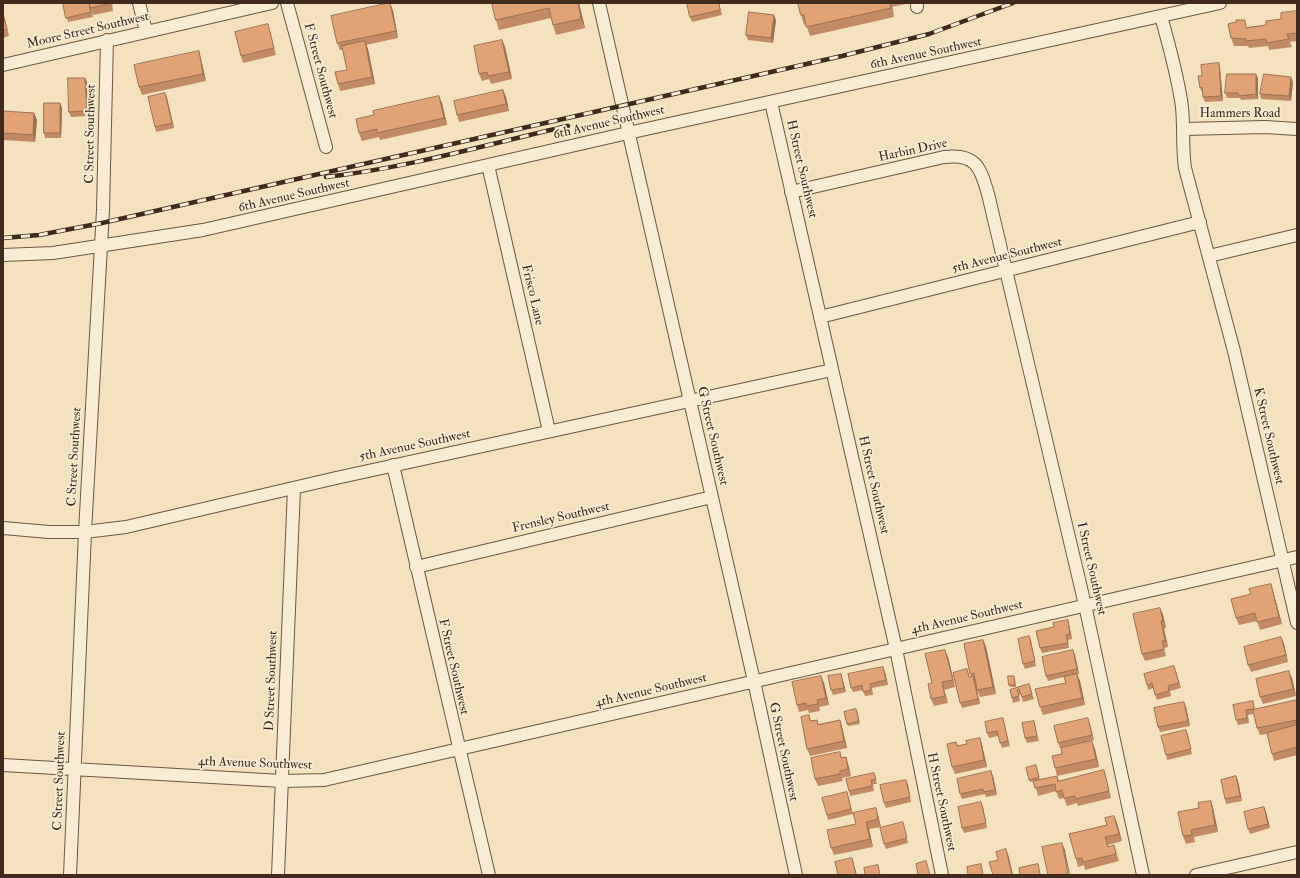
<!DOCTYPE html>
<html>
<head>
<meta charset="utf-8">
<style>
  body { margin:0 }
  #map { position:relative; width:1300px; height:878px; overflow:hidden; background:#f4e1be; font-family:"IM FELL Double Pica",serif }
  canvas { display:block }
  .frame { position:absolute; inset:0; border:4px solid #3f2a1d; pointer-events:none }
</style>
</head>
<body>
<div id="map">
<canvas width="1300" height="878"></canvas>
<div class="frame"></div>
</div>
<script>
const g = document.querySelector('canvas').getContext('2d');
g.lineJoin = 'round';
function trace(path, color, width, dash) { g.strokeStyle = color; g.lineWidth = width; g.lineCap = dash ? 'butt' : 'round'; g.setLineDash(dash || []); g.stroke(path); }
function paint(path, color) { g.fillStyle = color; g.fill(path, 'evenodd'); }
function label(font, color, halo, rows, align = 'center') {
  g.font = font + ' "IM FELL Double Pica",serif'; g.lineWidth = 3.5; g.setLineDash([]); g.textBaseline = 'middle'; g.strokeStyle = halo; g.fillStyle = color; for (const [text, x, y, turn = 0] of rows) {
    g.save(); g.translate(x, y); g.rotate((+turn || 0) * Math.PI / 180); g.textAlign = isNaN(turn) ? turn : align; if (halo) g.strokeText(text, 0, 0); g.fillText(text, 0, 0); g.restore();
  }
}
const street = new Path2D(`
  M139 3 146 31
  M287 3 326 147
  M599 3 754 681 796 875
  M917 7V3
  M1161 16C1169 46 1178 76 1182 107 1184 127 1182 147 1185 168L1234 351 1297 623
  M3 65 272 3
  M771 102 896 649 942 875
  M1184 129 1265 127 1297 129
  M488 165 549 431
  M791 192 944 157C976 153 980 167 988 194L1085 605 1143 875
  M3 255 53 253 203 230 628 133 1220 3
  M1209 256 1297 235
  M820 317 1200 222
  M393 465 489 875
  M3 528 49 532H85L126 527 336 478 832 370
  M416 567 712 497
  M3 765 282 781 324 780 1297 557
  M70 875 85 532 103 210 107 40
  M278 875 294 488
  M1196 875 1297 852`);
trace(street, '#6c5845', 14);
trace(street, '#f8ecd5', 12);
const rail = new Path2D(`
  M326 177C408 168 488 144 568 126
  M3 238 39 235 102 223 842 56 929 34 1013 3`);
trace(rail, '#3f2a1d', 4.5);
trace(rail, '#f8ecd5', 3, [9]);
paint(new Path2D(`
  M63 3H112L113 11 93 15 91 8 93 17 68 22Z
  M390 3 393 11 398 38 366 45 368 49 375 84 340 91 338 84 347 70 343 50H340L337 43Z
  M492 3H579L585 28 556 35 553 25 551 18 499 30 496 20Z
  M719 3 722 15 692 22 690 17Z
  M798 3H910L892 7 894 17 810 36 806 24 804 25 801 15Z
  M1297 11V41L1290 42 1292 47 1269 50 1268 46 1249 48 1248 46H1234L1231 38 1247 27 1266 25 1281 19Z
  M3 12 9 36 3 38Z
  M776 20 773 43 748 40 746 35Z
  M270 31 276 55 243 63 241 56Z
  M502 40 505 47 512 79 491 84 489 79 482 81 479 74Z
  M201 59 206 81 142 95 139 87Z
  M1220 68 1223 101 1205 102 1203 97V92H1202L1200 88 1202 76Z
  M85 78 87 82 88 116 71 117 69 112Z
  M1258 79V99L1241 100 1240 98H1227L1225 93Z
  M1293 82 1291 101 1261 99 1260 94Z
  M503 90 506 97 509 111 459 122 457 115Z
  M165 93 167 98 174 128 156 132 155 127Z
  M60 103 62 108 61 138H45L44 133Z
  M442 103 447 125 380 140 379 137 362 141 359 133Z
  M3 111 34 113 37 120 35 142 3 140Z
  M1271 584 1273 591 1282 624 1260 630 1257 621 1239 625 1236 618 1251 594Z
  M1160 608 1163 615 1166 628 1164 629 1168 647 1164 648 1166 656 1145 661 1142 654Z
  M1068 620 1069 625 1072 639 1068 640 1069 648 1042 653 1040 648 1054 627Z
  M1029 636 1031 641 1036 666 1025 669 1023 664Z
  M1281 637 1284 644 1288 662 1251 672 1248 665Z
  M983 640 986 647 996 694 980 697 977 690 975 681H974L980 704 962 708 960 703 970 677H971L970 674Z
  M1075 655 1079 674H1077L1080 681 1085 705 1043 715 1040 707 1066 683 1064 677 1048 681 1046 676Z
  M948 657 955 687 944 690 948 703 934 706 931 699 932 683Z
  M1176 671 1181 688 1170 691 1171 696 1157 700 1153 688 1148 690 1147 685Z
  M885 672 888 685 872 688 873 695 865 696 863 690 853 692 851 688Z
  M841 674 842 678 846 692 833 695 831 690Z
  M1015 678 1016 687H1010L1009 685Z
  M1292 678 1296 696 1263 704 1260 697Z
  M824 683 829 705 819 707 820 711 809 713 808 710 799 712 797 705Z
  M1029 684 1034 699 1023 702 1021 694 1019 695 1020 701 1013 703 1010 690Z
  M1297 700V755L1274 761 1272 754 1267 734 1260 735 1257 728 1254 714 1248 715 1249 723 1238 725 1236 720 1253 701 1255 709Z
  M1184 702 1186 707 1190 726 1160 732 1158 727Z
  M857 711 860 724 848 726 847 724Z
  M809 715 811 721 817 720 818 724 840 720 842 727 847 748 810 756 807 749Z
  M1034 721 1035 726 1039 741 1027 743 1025 738Z
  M1004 723 1010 746 1002 748 998 736 989 738 987 733Z
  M1090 723 1094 740 1060 748 1058 743Z
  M1186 730 1192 754 1167 760 1166 755Z
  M980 738 982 745 987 767 955 774 952 767 956 742 958 746 967 744Z
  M1095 749 1099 767 1057 776 1055 768 1062 754Z
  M840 752 842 758 846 757 848 764 851 776 842 778 843 781 818 786 815 779Z
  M1036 765 1040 780 1057 776 1059 781 1106 777 1111 798 1078 806 1077 803 1067 806 1064 798 1059 799 1056 791 1038 796 1034 781 1030 782 1029 780Z
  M991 771 993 776 997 795 986 797 985 794 962 799 960 794Z
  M874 773 877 784H873L874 791 850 796 849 791Z
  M1236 776 1238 781 1242 801 1226 804 1225 799Z
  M906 780 908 785 911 802 886 808 884 803Z
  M848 796 853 814 828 820 827 815Z
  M1211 801 1213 808 1218 832 1194 837 1195 842 1186 844 1183 836 1199 808Z
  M983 807 987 828 964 833 962 828Z
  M1266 812 1270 828 1250 834 1248 829Z
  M878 815 881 827 869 829 873 847 834 855 831 848 856 824Z
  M1114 816 1117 823 1122 841 1108 845V847L1114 845 1119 861 1085 870 1084 865 1078 867 1076 859Z
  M904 827 908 843 886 849 884 844Z`), '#c28b65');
paint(new Path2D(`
  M390 3 393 11 398 38 396 31Z
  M578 3H579L585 28 581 19Z
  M890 3 892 7 894 17Z
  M3 12 9 36 3 15Z
  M774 15 776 20 773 43 771 38Z
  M502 40 505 47 512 79 509 72Z
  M365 41 368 49 375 84 372 77Z
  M199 51 201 59 206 81 203 74Z
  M1219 63 1220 68 1223 101 1221 96Z
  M1256 74 1258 79V99L1256 94Z
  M1291 77 1293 82 1291 101 1289 96Z
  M85 78 87 82 88 116 87 111Z
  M503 90 506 97 509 111 506 104Z
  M165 93 167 98 174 128 172 123Z
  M439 96 442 103 447 125 444 118Z
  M60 103 62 108 61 138 60 133Z
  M34 113 37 120 35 142 33 135Z
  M1271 584 1273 591 1282 624 1279 617Z
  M1160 608 1163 615 1166 628 1163 621Z
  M1068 620 1069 625 1072 639 1070 634Z
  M1161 621 1164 629 1168 647 1165 640Z
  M1029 636 1031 641 1036 666 1035 661Z
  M1281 637 1284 644 1288 662 1286 655Z
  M983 640 986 647 996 694 993 687Z
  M945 650 948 657 955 687 953 680Z
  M1073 650 1075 655 1079 674 1077 669Z
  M883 667 885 672 888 685 886 680Z
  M1289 671 1292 678 1296 696 1293 689Z
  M841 674 842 678 846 692 844 688Z
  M1077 674 1080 681 1085 705 1082 698Z
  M821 676 824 683 829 705 826 698Z
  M973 676 975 681 980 704 978 699Z
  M942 682 944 690 948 703 945 696Z
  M1184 702 1186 707 1190 726 1188 721Z
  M840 720 842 727 847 748 844 741Z
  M1186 730 1188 735 1192 754 1191 749Z
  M980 738 982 745 987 767 984 760Z
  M1092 741 1095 749 1099 767 1096 759Z
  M846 757 848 764 851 776 848 769Z
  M991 771 993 776 997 795 995 790Z
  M1236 776 1238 781 1242 801 1240 796Z
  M906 780 908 785 911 802 910 797Z
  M1211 801 1213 808 1218 832 1215 825Z
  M981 802 983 807 987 828 986 823Z
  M1264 807 1266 812 1270 828 1268 824Z
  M876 808 878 815 881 827 878 819Z
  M1114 816 1117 823 1122 841 1119 834Z
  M866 822 869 829 873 847 870 839Z
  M1062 843 1065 850 1070 875H1069Z
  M1006 849 1009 857 1013 875H1012Z
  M852 858 854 865 857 875H856Z`), '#9e7153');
const building = new Path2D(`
  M63 3H89L91 12 66 18Z
  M90 3H111L90 8Z
  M390 3 396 31 337 43 331 16Z
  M492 3H578L581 19 553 25 549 8 496 20Z
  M687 3H719L720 10 690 17Z
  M798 3H890L891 8 806 27 804 15H801Z
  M1297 11V33L1287 34 1289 39 1267 43 1266 39 1246 41V39L1231 38 1228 24 1236 22V20H1245L1246 28 1266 25V21L1281 19V13Z
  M749 12 774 15 771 38 746 35Z
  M3 15 7 29 3 30Z
  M268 24 274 48 241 56 235 32Z
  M502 40 509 72 488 76 487 72 479 74 474 46Z
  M365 41 372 77 338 84 335 72 347 70 342 46Z
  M199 51 203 74 139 87 134 65Z
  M1219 63 1221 96 1203 97 1202 87 1200 88 1198 76H1202L1201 65Z
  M1227 74H1256V94L1239 96 1238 93H1225Z
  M1264 74 1291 77 1289 96 1260 94Z
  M68 78H85L87 111 69 112Z
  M503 90 506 104 457 115 454 101Z
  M165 93 172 123 155 127 148 97Z
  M439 96 444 118 377 133V129L359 133 356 119 374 115 373 111Z
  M44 103H60V133H44Z
  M3 111 34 113 33 135 3 133Z
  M1271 584 1279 617 1257 622 1255 613 1236 618 1231 599 1251 594 1249 589Z
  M1160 608 1163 621H1161L1165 640 1162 641 1164 649 1142 654 1133 614Z
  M1068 620 1070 634 1066 635 1068 643 1040 648 1036 631 1054 627 1053 623Z
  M1029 636 1035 661 1023 664 1018 639Z
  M1281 637 1286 655 1248 665 1244 647Z
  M983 640 993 687 977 690 974 673 970 674 964 644Z
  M945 650 953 680 942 682 945 696 931 699 928 684 932 683 925 654Z
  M1073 650 1077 669 1046 676 1042 657Z
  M1174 666 1179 683 1168 686 1169 691 1155 695 1152 683 1147 685 1144 674Z
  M883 667 886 680 870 684 871 690 863 692 862 685 851 688 848 674Z
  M967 669 969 677 973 676 978 699 960 703 953 673Z
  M1289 671 1293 689 1260 697 1256 679Z
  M841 674 844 688 831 690 828 676Z
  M1077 674 1082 698 1040 707 1035 689 1066 683 1064 677Z
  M821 676 826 698 817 700 818 704 806 706V703L797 705 792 682Z
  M1008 676H1014L1015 685H1009Z
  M1029 684 1032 694 1022 697 1019 689 1017 690 1019 696 1012 698 1010 690Z
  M1297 700V720L1257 728 1253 710Z
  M1253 701 1254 709 1246 710 1247 718 1236 720 1233 705Z
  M1184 702 1188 721 1158 727 1154 708Z
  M856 709 859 721 847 724 844 712Z
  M809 715 810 721 817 720 818 725 840 720 844 741 807 749 801 717Z
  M1003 718 1008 741 1000 743 997 731 987 733 985 722Z
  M1088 718 1092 735 1058 743 1054 726Z
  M1034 721 1037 736 1025 738 1022 723Z
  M1297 725V747L1272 754 1267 733Z
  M1186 730 1191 749 1166 755 1161 736Z
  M980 738 984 760 952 767 947 744 956 742 957 746 967 744 966 741Z
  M1092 741 1096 759 1055 768 1052 756 1062 754 1061 748Z
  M840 752 841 758 846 757 848 769 840 771V774L815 779 811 758Z
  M1036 765 1039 777 1029 780 1026 768Z
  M1104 770 1109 791 1075 799V796L1064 798 1062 790 1056 792 1055 784 1035 788 1033 781 1057 776 1058 781Z
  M991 771 995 790 984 792 983 789 960 794 957 779Z
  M874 773 876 779 871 780 872 786 849 791 846 779Z
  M1236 776 1240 796 1225 799 1221 780Z
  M906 780 910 797 884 803 880 785Z
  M847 792 851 809 827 815 822 798Z
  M1211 801 1215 825 1191 830 1192 835 1183 836 1178 812 1199 808 1198 803Z
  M981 802 986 823 962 828 958 807Z
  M1264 807 1268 824 1248 829 1244 812Z
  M876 808 878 819 866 822 870 839 831 848 827 830 856 824 853 813Z
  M1114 816 1119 834 1105 837 1108 847 1114 845 1116 854 1083 862 1082 858 1076 859 1069 834 1107 825 1105 818Z
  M903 822 907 838 884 844 880 828Z
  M1062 843 1068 874 1048 875 1042 847Z
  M1006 849 1012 875H993L989 862 998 860 996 852Z
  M852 858 856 875H838L835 862Z
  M926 861 930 875H918L916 864Z
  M981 864 983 875H968L967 867Z
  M1038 864 1040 874 1036 875H1020L1019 868Z
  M878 865 880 875H865L864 868Z`);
paint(building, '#e1a276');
trace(building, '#9e7153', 1);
label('13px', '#3f2a1d', '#f8ecd5', [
  ["Moore Street Southwest",88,31,-13],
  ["6th Avenue Southwest",926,54,-12],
  ["F Street Southwest",320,71,75],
  ["Hammers Road",1240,114],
  ["6th Avenue Southwest",609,123,-13],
  ["C Street Southwest",91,134,-89],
  ["Harbin Drive",913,151,-12],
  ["H Street Southwest",801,169,77],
  ["6th Avenue Southwest",294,196,-13],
  ["5th Avenue Southwest",1007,256,-14],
  ["Frisco Lane",532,295,77],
  ["G Street Southwest",712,436,77],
  ["K Street Southwest",1268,436,77],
  ["5th Avenue Southwest",415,446,-12],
  ["C Street Southwest",75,457,-87],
  ["H Street Southwest",873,485,77],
  ["Frensley Southwest",561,518,-13],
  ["I Street Southwest",1091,569,77],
  ["4th Avenue Southwest",967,618,-13],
  ["F Street Southwest",453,667,77],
  ["D Street Southwest",272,681,-88],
  ["4th Avenue Southwest",651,691,-13],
  ["G Street Southwest",783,752,78],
  ["4th Avenue Southwest",255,764,2],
  ["C Street Southwest",60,781,-88],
  ["H Street Southwest",941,802,78]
]);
</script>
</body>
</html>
